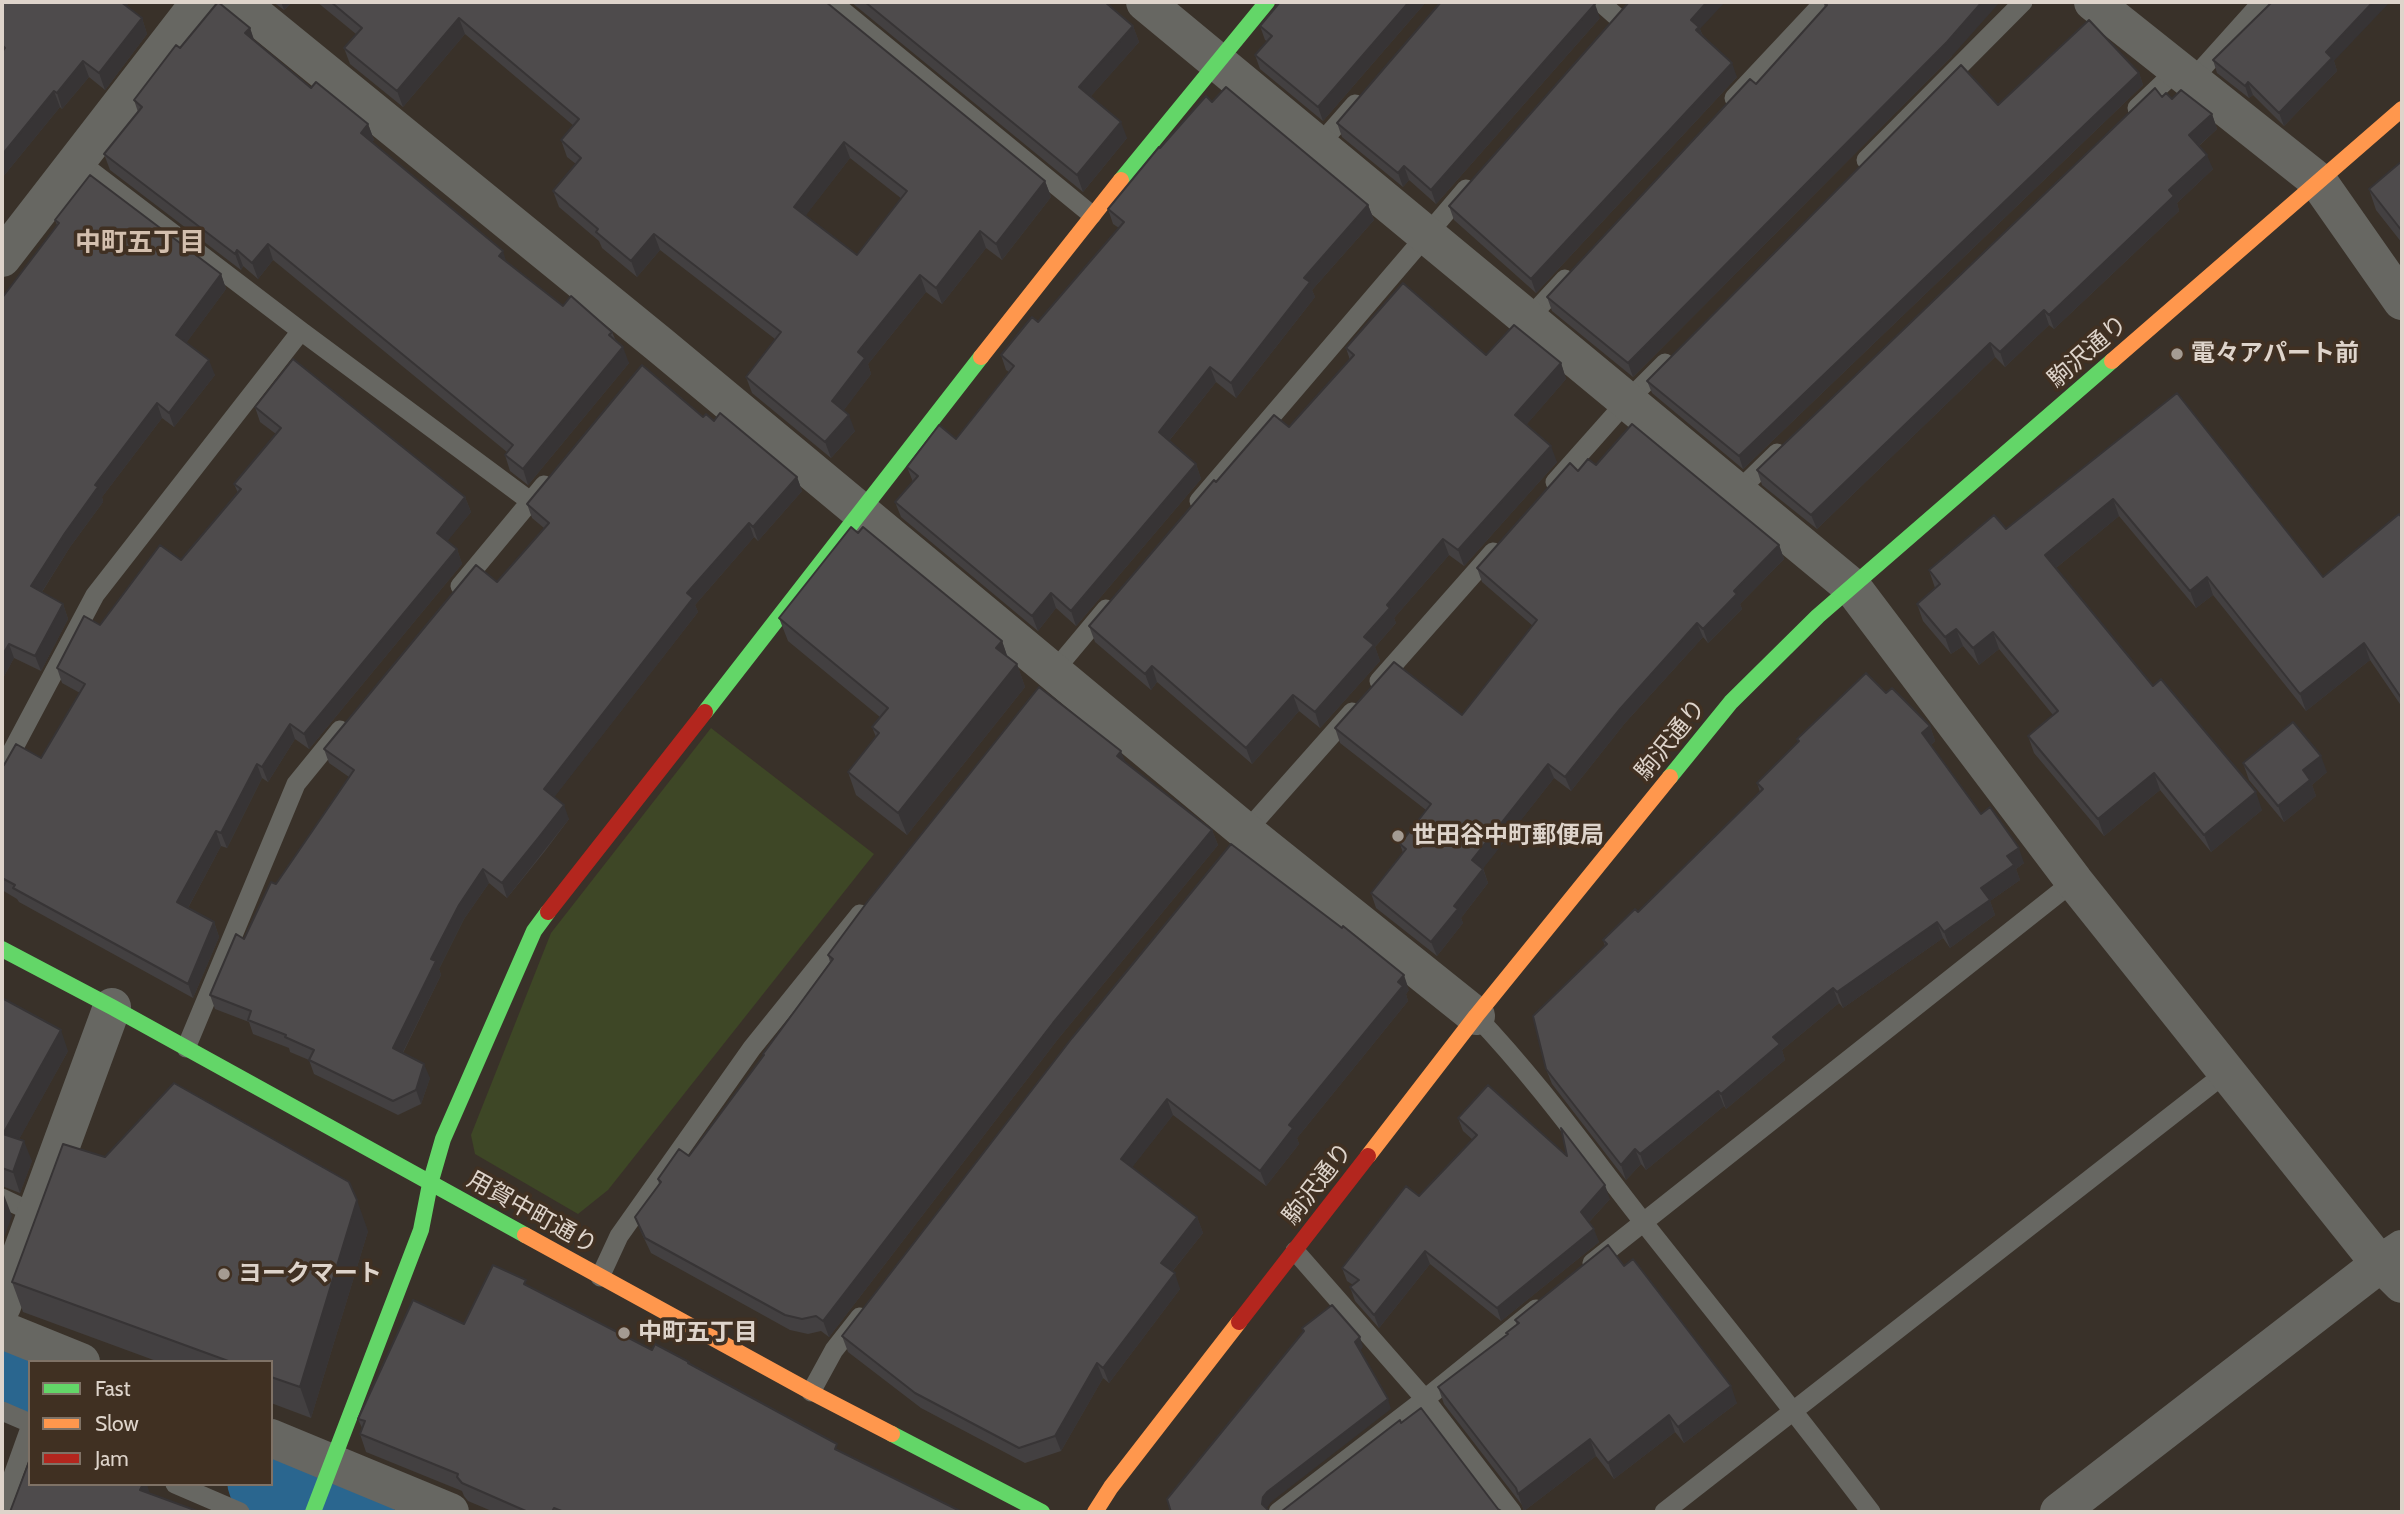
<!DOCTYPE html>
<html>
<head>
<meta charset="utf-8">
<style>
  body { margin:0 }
  #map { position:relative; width:2404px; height:1514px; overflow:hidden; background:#393129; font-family:Cabin,sans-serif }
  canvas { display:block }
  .frame { position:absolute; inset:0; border:4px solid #ded4cb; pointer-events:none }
  .legend { position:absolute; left:28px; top:1360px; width:245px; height:126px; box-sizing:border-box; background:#403022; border:2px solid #7f7266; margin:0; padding:9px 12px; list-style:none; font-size:21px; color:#ded4cb }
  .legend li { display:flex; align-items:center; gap:14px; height:35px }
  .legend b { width:35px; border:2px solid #7f7266 }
</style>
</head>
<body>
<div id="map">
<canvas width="2404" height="1514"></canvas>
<div class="frame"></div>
<ul class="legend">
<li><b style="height:9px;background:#63d668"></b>Fast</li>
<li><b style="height:9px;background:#ff974d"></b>Slow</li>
<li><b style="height:9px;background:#b3261e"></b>Jam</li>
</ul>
</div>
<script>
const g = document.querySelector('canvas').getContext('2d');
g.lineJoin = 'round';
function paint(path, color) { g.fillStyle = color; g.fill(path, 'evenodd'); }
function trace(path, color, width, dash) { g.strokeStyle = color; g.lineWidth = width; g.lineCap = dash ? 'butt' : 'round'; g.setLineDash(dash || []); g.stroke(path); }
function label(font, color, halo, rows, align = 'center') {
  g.font = font + ' Cabin,"Noto Sans JP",sans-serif'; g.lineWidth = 7; g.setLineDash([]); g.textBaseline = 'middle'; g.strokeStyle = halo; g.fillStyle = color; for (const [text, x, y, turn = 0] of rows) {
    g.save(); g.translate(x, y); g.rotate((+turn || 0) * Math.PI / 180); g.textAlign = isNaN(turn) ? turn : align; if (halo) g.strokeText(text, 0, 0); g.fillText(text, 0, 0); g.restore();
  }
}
paint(new Path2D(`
  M711 728 874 854 608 1190 578 1214 475 1154 471 1135 551 933Z`), '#3e4726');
trace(new Path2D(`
  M2 1370 30 1382
  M271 1480 351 1512`), '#2a668f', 88);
trace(new Path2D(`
  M832 2 1092 215
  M1600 2 1617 17
  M2191 81 2262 2
  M1734 98 1824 2
  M2137 108 2177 70
  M1319 145 1355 104
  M1866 160 2023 2
  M78 161 301 331 530 501
  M1528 319 1565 279
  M1555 482 1627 401 1665 363
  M1737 492 1777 453
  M1199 501 1466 189
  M460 586 544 485
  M1049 677 1106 609
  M1379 681 1493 552
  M2 770 95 595 301 331
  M1242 836 1352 712
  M1476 1016C1538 1081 1589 1153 1644 1223 1720 1319 1797 1414 1871 1512
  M186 1048 296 784 340 730
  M2 1198 36 1214
  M1295 1251 1425 1399 1512 1512
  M1592 1263 2074 881
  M600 1277 619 1236 752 1048 860 914
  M811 1392 834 1350 860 1317
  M2 1411 30 1423
  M175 1484 240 1512
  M2 1506 30 1428
  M1278 1512 1425 1399 1536 1309
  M1664 1512 2227 1072`), '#676762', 19);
trace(new Path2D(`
  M239 2 660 345 1245 831 1476 1016
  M1145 2 1853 588 2074 881 2372 1254 2402 1284
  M2093 2 2318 181 2402 301
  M2 258 200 2
  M2 1306 112 1007
  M2 1330 81 1362
  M271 1438 450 1512
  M2059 1512 2381 1263 2402 1249`), '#676762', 38);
trace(new Path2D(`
  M1121 180 1267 2
  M705 712 981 357
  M1670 777 1731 702 1818 616 2112 361
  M2 949 112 1007 525 1235
  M892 1434 1042 1512
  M313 1512 421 1230 430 1184 443 1139 534 931 548 912`), '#63d668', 16);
trace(new Path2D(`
  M981 357 1121 180
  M2112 361 2402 109
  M1368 1156 1476 1016 1670 777
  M525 1235 811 1392 892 1434
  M1095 1512 1111 1487 1239 1322`), '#ff974d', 16);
trace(new Path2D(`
  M548 912 705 712
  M1239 1322 1368 1156`), '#b3261e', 16);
paint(new Path2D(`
  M2 2H130L126 6 142 18 147 34 105 90 89 77 62 109 60 107 2 178Z
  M273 2H292L284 10Z
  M317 2H826L1045 181 1051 197 1002 260 986 248 942 304 926 292 868 364 871 374 843 411 855 431 831 458 752 393 746 377 775 339 660 250 637 277 602 248 599 241 559 207 553 191 576 164 567 157 561 140 574 126 465 34 403 107 350 64 344 48 356 34ZM850 158 902 199 857 255 805 216Z
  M851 2H1105L1133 26 1139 42 1091 96 1127 138 1083 192Z
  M1280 2H1426L1323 121 1260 69 1255 55 1267 41 1265 40 1260 26Z
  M1823 2 1952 56 1633 377 1552 311 1547 297 1756 84 1825 7Z
  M1600 18 1436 204 1409 180 1403 187 1342 137 1337 123Z
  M250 28 255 42 311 88 368 124 374 140 372 142 506 261 563 306 612 332 616 341 629 363 528 485 510 471 505 455 507 452 273 260 258 279 243 266 241 270 110 170 104 154 138 112 134 100 180 48Z
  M1700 29 1702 34 1737 77 1536 293 1454 220 1449 206Z
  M2213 60 2334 61 2337 71 2284 126 2253 95 2249 98 2217 73Z
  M2139 73 2143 85 1743 469 1652 393 1647 381Z
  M2172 99 2212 114 2217 129 2199 146 2213 169 2177 203 2179 211 2054 329 2049 325 2005 367 1995 357 1817 529 1762 485 1757 470Z
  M1212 102 1368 205 1374 220 1312 290 1315 297 1236 398 1216 382 1169 441 1196 464 1201 479 1076 626 1056 608 1038 631 901 517 895 502 913 482 907 467 956 439 1009 372 1006 370 1001 355 1038 322 1119 228 1113 224 1108 209 1160 148Z
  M2402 161V243L2376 210 2369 189Z
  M55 220 221 274 226 289 186 343 215 375 174 427 162 418 102 497 103 502 70 547 42 592 63 604 68 619 41 671 14 658 2 680V298L57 225Z
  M1346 348 1486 355 1561 363 1566 379 1526 425 1557 462 1464 566 1449 555 1394 618 1396 623 1375 647 1380 661 1320 728 1299 711 1252 764 1157 682 1151 690 1095 642 1089 626 1216 482 1289 427 1350 360Z
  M2177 393 2323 577 2402 518V707L2370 660 2306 711 2213 595 2196 608 2119 516 2056 568 2153 686 2262 810 2211 852 2160 790 2104 836 2034 753 2028 736 2053 715 1999 649 1979 665 1963 646 1951 654 1923 621 1917 604 1935 588 1929 570 2006 529Z
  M255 407 465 497 471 512 447 541 457 549 462 564 309 749 295 739 268 782 262 778 227 848 221 846 188 908 214 922 219 937 193 998 19 902 17 899 2 890V766L41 758 80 693 62 683 57 668 100 625 181 560 238 493 234 484 276 434 260 422Z
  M703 417 714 421 797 477 802 491 758 541 754 537 695 605 698 612 554 797 569 819 545 851 507 898 489 883 464 919 439 969 441 975 403 1053 430 1078 421 1104 398 1115 314 1074 309 1060 290 1052 289 1048 253 1034 249 1022 215 1009 210 995 276 884 349 777 329 763 324 749 497 582 544 528 532 518 527 504Z
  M1596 465 1779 545 1784 559 1740 604 1742 609 1708 643 1703 637 1625 723 1571 791 1554 778 1483 868 1488 883 1461 918 1463 923 1437 956 1376 908 1371 893 1403 853 1400 844 1426 810 1340 743 1335 728 1462 715 1533 626 1482 582 1477 568 1578 471Z
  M779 618 1002 641 1007 656 1017 664 1025 687 907 835 856 795 848 772 876 737 872 727 880 717 788 641Z
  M1886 693 1930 726 1935 741 1931 745 1981 814 2024 863 2016 869 2020 880 1990 901 1995 915 1950 948 1943 938 1843 1008 1839 1003 1782 1050 1785 1060 1726 1109 1724 1106 1646 1170 1641 1164 1626 1180 1552 1084 1546 1069 1605 946 1603 940 1638 912 1760 792 1757 783 1798 742 1797 739Z
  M1125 763 1212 830 1218 845 1058 1039 829 1337 821 1331 808 1334 790 1330 651 1253 641 1232 635 1217 659 1184 658 1179 689 1156 764 1056 763 1054 830 962 828 955Z
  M2243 763 2327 772 2312 785 2316 796 2284 822 2249 780Z
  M1409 990 1406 994 1408 1001 1297 1138 1299 1144 1266 1186 1173 1115 1132 1167 1197 1217 1203 1233 1172 1272 1180 1289 1109 1383 1103 1378 1061 1451 1025 1463 921 1408 848 1352 842 1336 1072 1038Z
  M2 998 68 1051 19 1139 32 1161 20 1193 2 1186Z
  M1458 1118 1610 1199 1589 1222 1599 1242 1501 1321 1430 1264 1379 1328 1355 1301 1350 1287 1353 1285 1347 1281 1342 1268 1419 1196 1473 1140 1463 1131Z
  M105 1157 368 1231 311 1418 271 1403V1362H159L23 1312 12 1282Z
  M1624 1266 1737 1403 1684 1443 1675 1432 1614 1479 1596 1456 1524 1511 1522 1505 1444 1404 1438 1387 1507 1335 1517 1325 1515 1320Z
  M528 1286 652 1350 690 1364 840 1451 962 1512H494L468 1501 464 1496 462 1491 366 1452 360 1434 362 1428 358 1419 464 1324Z`), '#434041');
paint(new Path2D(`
  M116 2H130L120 13Z
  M281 2H292L284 10Z
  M1409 2H1426L1323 121 1318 107Z
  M1707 2H1725L1700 29 1704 41 1691 20Z
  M1982 2H2000L1952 56 1633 377 1628 363Z
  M2373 2H2390L2334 61 2337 71 2284 126 2279 113 2326 52Z
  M1595 4 1600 18 1436 204 1431 190Z
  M142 18 147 34 105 90 99 73Z
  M459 18 465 34 403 107 397 91Z
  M1133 26 1139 42 1085 103 1079 87Z
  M250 28 255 44 245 33Z
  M83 61 89 77 62 109 57 93Z
  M1732 63 1737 77 1536 293 1531 279Z
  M2139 73 2143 85 1743 469 1739 456Z
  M2248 82 2253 95 2249 98 2245 86Z
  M54 91 60 107 2 178V155Z
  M2212 114 2217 129 2194 150 2189 135Z
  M1121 122 1127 138 1083 192 1077 175Z
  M368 124 374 140 367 149 361 133Z
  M844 142 850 158 800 223 794 207Z
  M2207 155 2213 169 2177 203 2179 211 2054 329 2049 315 2169 190Z
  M1404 166 1409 180 1403 187 1398 173Z
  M1045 181 1051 197 1002 260 996 244Z
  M1368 205 1374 220 1312 290 1315 297 1236 398 1231 383 1304 278Z
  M980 231 986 248 942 304 936 288Z
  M654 234 660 250 637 277 631 261Z
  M268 244 273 260 258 279 252 263Z
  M237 250 243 266 241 270 235 254Z
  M503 251 508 267 499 256Z
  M221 274 226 289 181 350 176 335Z
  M920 275 926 292 868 364 871 374 838 418 832 401 858 352Z
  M2044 310 2049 325 2005 367 2000 352Z
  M1990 343 1995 357 1817 529 1811 515Z
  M623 347 629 363 528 485 523 469Z
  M209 360 215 375 174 427 169 413Z
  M1561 363 1566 379 1521 431 1515 415Z
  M1210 367 1216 382 1164 447 1159 432Z
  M157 403 162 418 102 497 103 502 70 547 36 601 31 586 95 485Z
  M849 415 855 431 831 458 825 442Z
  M1551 446 1557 462 1464 566 1458 550Z
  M1196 464 1201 479 1076 626 1071 611Z
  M797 477 802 491 758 541 753 527Z
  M465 497 471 512 442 548 437 533Z
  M2113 499 2119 516 2051 572 2045 555Z
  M749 523 754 537 695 605 698 612 549 804 544 789 687 593Z
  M1443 539 1449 555 1394 618 1396 623 1375 647 1380 661 1320 728 1315 712 1387 605Z
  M1779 545 1784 559 1740 604 1742 609 1708 643 1703 629 1734 591Z
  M457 549 462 564 309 749 304 734Z
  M2207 577 2213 595 2196 608 2190 591Z
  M1051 593 1056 608 1038 631 1032 616Z
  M63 604 68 619 41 671 35 656Z
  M1697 623 1703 637 1625 723 1571 791 1565 777 1620 709Z
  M1956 629 1963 646 1951 654 1945 637Z
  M1993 632 1999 649 1979 665 1973 648Z
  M1002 641 1010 664 996 648Z
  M2364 643 2370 660 2306 711 2300 694Z
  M9 644 14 658 2 680V656Z
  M1017 664 1025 687 907 835 898 813Z
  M1152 666 1157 682 1151 690 1145 674Z
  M1293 695 1299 711 1252 764 1246 748Z
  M290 724 295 739 268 782 262 767Z
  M1930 726 1935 741 1928 748 1922 733Z
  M1121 751 1127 766 1117 756Z
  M2321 756 2327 772 2312 785 2316 796 2284 822 2278 806 2303 770Z
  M257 764 262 778 227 848 221 833Z
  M1548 764 1554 778 1478 875 1472 860Z
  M2154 773 2160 790 2104 836 2098 819Z
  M2256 792 2262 810 2211 852 2204 835Z
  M564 805 569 819 507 898 502 883Z
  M1212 830 1218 845 1058 1039 829 1337 823 1321 1053 1023Z
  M216 831 221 846 183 917 177 902Z
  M2019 848 2024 863 2016 869 2020 880 1990 901 1995 915 1950 948 1944 932 2007 856Z
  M483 869 489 883 464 919 439 969 441 975 398 1062 393 1048 431 959 459 905Z
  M1483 869 1488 883 1461 918 1463 923 1437 956 1431 942 1454 906Z
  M214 922 219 937 193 998 188 984Z
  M1937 922 1943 938 1843 1008 1837 992Z
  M1404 975 1409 990 1406 994 1408 1001 1297 1138 1299 1144 1266 1186 1260 1171 1289 1125Z
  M1833 988 1839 1003 1782 1050 1785 1060 1726 1109 1721 1094 1773 1037Z
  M61 1030 68 1051 11 1154 3 1134Z
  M424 1064 430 1078 421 1104 416 1090Z
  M1718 1091 1724 1106 1646 1170 1640 1154Z
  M1167 1099 1173 1115 1127 1174 1121 1159Z
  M24 1141 32 1161 20 1193 13 1172Z
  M1635 1149 1641 1164 1626 1180 1621 1165Z
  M1605 1185 1610 1199 1586 1225 1581 1212Z
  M4 1195 12 1216 2 1243V1202Z
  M357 1200 368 1231 311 1418 300 1387Z
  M1197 1217 1203 1233 1167 1278 1161 1263Z
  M1594 1229 1599 1242 1501 1321 1497 1308Z
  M1425 1251 1430 1264 1379 1328 1374 1315Z
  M1175 1273 1180 1289 1109 1383 1103 1368Z
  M1360 1337 1363 1347 1359 1353 1355 1342Z
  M1097 1363 1103 1378 1061 1451 1055 1436Z
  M1731 1386 1737 1403 1684 1443 1678 1427Z
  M1388 1399 1391 1409 1271 1502 1267 1508 1262 1504 1263 1497 1267 1492Z
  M1669 1415 1675 1432 1614 1479 1608 1463Z
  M1590 1439 1596 1456 1524 1511 1518 1494Z
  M143 1484H147L150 1494 140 1490Z`), '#373435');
const building = new Path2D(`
  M2 2H121L142 18 99 73 83 61 57 93 54 91 2 155V52L5 48 2 45Z
  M218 2 250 28 245 33 311 88 316 82 368 124 361 133 503 251 499 256 563 306 571 296 612 332 609 335 623 347 523 469 505 455 513 445 268 244 252 263 237 250 235 254 104 154 142 107 134 100 176 45 180 48Z
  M331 2H826L1045 181 996 244 980 231 936 288 920 275 858 352 865 358 832 401 849 415 825 442 746 377 781 332 654 234 631 261 596 232 598 229 553 191 581 158 561 140 579 119 459 18 397 91 344 48 362 28ZM844 142 907 191 857 255 794 207Z
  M865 2H1105L1133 26 1079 87 1121 122 1077 175Z
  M1280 2H1409L1318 107 1255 55 1272 36 1260 26Z
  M1441 2H1592L1595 4 1431 190 1404 166 1398 173 1337 123Z
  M1629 2H1707L1691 20 1699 27 1696 30 1732 63 1531 279 1449 206Z
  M1824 2H1982L1947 42 1628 363 1547 297 1750 79 1756 84 1827 5Z
  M2272 2 2276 3 2277 2H2373L2326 52 2332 58 2279 113 2248 82 2245 86 2213 60Z
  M2089 20 2139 73 1739 456 1647 381 1961 65 1998 105Z
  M1226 87 1368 205 1304 278 1310 282 1231 383 1210 367 1159 432 1196 464 1071 611 1051 593 1032 616 895 502 918 476 907 467 939 425 956 439 1014 366 1001 355 1032 317 1038 322 1124 222 1108 209 1159 147 1160 148 1206 96 1212 102Z
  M2155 88 2162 97 2166 93 2172 99 2181 90 2212 114 2189 135 2207 155 2169 190 2174 196 2049 315 2044 310 2000 352 1990 343 1811 515 1757 470Z
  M2402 161V231L2369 189Z
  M90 175 221 274 176 335 209 360 169 413 157 403 95 485 98 487 65 533 31 586 63 604 35 656 9 644 2 656V328L3 326 2 325V298L59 223 55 220Z
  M1403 283 1486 355 1514 325 1561 363 1515 415 1551 446 1458 550 1443 539 1387 605 1390 608 1364 637 1374 645 1315 712 1293 695 1246 748 1152 666 1145 674 1089 626 1214 480 1216 482 1274 415 1289 427 1354 355 1346 348Z
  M293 359 465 497 437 533 457 549 304 734 290 724 262 767 257 764 221 833 216 831 177 902 214 922 188 984 13 888 15 885 2 878V766L4 765 16 744 41 758 85 684 57 668 84 616 100 625 160 545 181 560 241 489 234 484 281 428 255 407Z
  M642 365 703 417 706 414 714 421 720 413 797 477 753 527 749 523 687 593 693 598 544 789 564 805 539 837 502 883 483 869 459 905 431 959 436 961 393 1048 424 1064 416 1090 393 1101 309 1060 314 1050 285 1037 286 1035 248 1020 251 1011 210 995 236 934 244 939 271 882 276 884 354 770 324 749 476 565 497 582 549 523 527 504Z
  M2177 393 2323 577 2399 514 2402 518V699L2364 643 2300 694 2207 577 2190 591 2113 499 2045 555 2153 686 2161 679 2256 792 2204 835 2154 773 2098 819 2028 736 2058 711 1993 632 1973 648 1956 629 1945 637 1917 604 1940 584 1929 570 1994 515 2006 529Z
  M1632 424 1779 545 1734 591 1737 594 1703 629 1697 623 1620 709 1565 777 1548 764 1472 860 1483 869 1454 906 1458 909 1431 942 1371 893 1406 849 1400 844 1431 804 1335 728 1394 662 1462 715 1537 620 1477 568 1570 463 1578 471 1588 459 1596 465Z
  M851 527 858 533 863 527 1002 641 996 648 1017 664 898 813 848 772 879 733 872 727 888 708 779 618Z
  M1866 673 1886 693 1892 688 1930 726 1922 733 1981 814 1990 807 2019 848 2007 856 2014 865 1981 888 1990 900 1944 932 1937 922 1837 992 1833 988 1773 1037 1780 1044 1721 1094 1718 1091 1640 1154 1635 1149 1621 1165 1546 1069 1533 1016 1607 944 1603 940 1635 909 1638 912 1763 789 1757 783 1799 741 1797 739Z
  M1039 687 1121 751 1117 756 1212 830 1053 1023 823 1321 816 1316 802 1319 785 1315 645 1238 635 1217 661 1182 658 1179 679 1149 689 1156 764 1055 763 1054 833 959 828 955 868 901Z
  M2293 722 2321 756 2303 770 2310 780 2278 806 2243 763Z
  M1231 844 1342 928 1343 926 1404 975 1398 982 1403 986 1289 1125 1293 1128 1260 1171 1167 1099 1121 1159 1197 1217 1161 1263 1175 1273 1103 1368 1097 1363 1055 1436 1019 1448 915 1393 842 1336 1072 1038Z
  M2 998 61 1030 3 1134 24 1141 13 1172 2 1168Z
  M174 1083 349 1182 357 1200 300 1387 271 1377V1362H231L12 1282 63 1144 105 1157Z
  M1488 1085 1567 1156 1561 1128 1605 1185 1581 1212 1594 1229 1497 1308 1425 1251 1374 1315 1350 1287 1359 1280 1342 1268 1406 1186 1419 1196 1477 1135 1458 1118Z
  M1608 1245 1624 1266 1633 1259 1731 1386 1678 1427 1669 1415 1608 1463 1590 1439 1518 1494 1516 1488 1438 1387 1508 1334 1506 1333 1519 1323 1515 1320Z
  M493 1265 526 1280 524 1284 652 1350 655 1344 689 1362 688 1363 837 1444 835 1449 962 1512H564L554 1508 552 1512H528L462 1483 457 1477 458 1474 360 1434 365 1421 358 1419 413 1300 464 1324Z
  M1332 1305 1360 1337 1355 1342 1388 1399 1267 1492 1263 1497 1262 1504 1270 1512H1171L1167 1499 1304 1331 1302 1328Z
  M1421 1408 1498 1509 1503 1512H1273L1282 1511 1400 1420 1401 1423Z
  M30 1459V1484H143L140 1490 200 1512H10Z`);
paint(building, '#4e4b4c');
trace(building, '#373435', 2);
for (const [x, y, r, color] of [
  [2177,354,7,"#a49b92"],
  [1398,836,7,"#a49b92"],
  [224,1274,7,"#a49b92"],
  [624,1333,7,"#a49b92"]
]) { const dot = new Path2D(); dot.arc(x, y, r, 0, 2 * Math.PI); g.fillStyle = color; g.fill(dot); trace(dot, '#403022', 2.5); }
label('24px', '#ded4cb', '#403022', [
  ["駒沢通り",2088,352,-41],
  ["駒沢通り",1671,740,-51],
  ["駒沢通り",1318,1184,-52],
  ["用賀中町通り",532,1213,29]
]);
label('bold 24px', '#ded4cb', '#403022', [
  ["電々アパート前",2191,354],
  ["世田谷中町郵便局",1412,836],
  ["ヨークマート",238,1274],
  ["中町五丁目",638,1333]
], 'left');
label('bold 26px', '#d3bfae', '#403022', [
  ["中町五丁目",140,243]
]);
</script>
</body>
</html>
